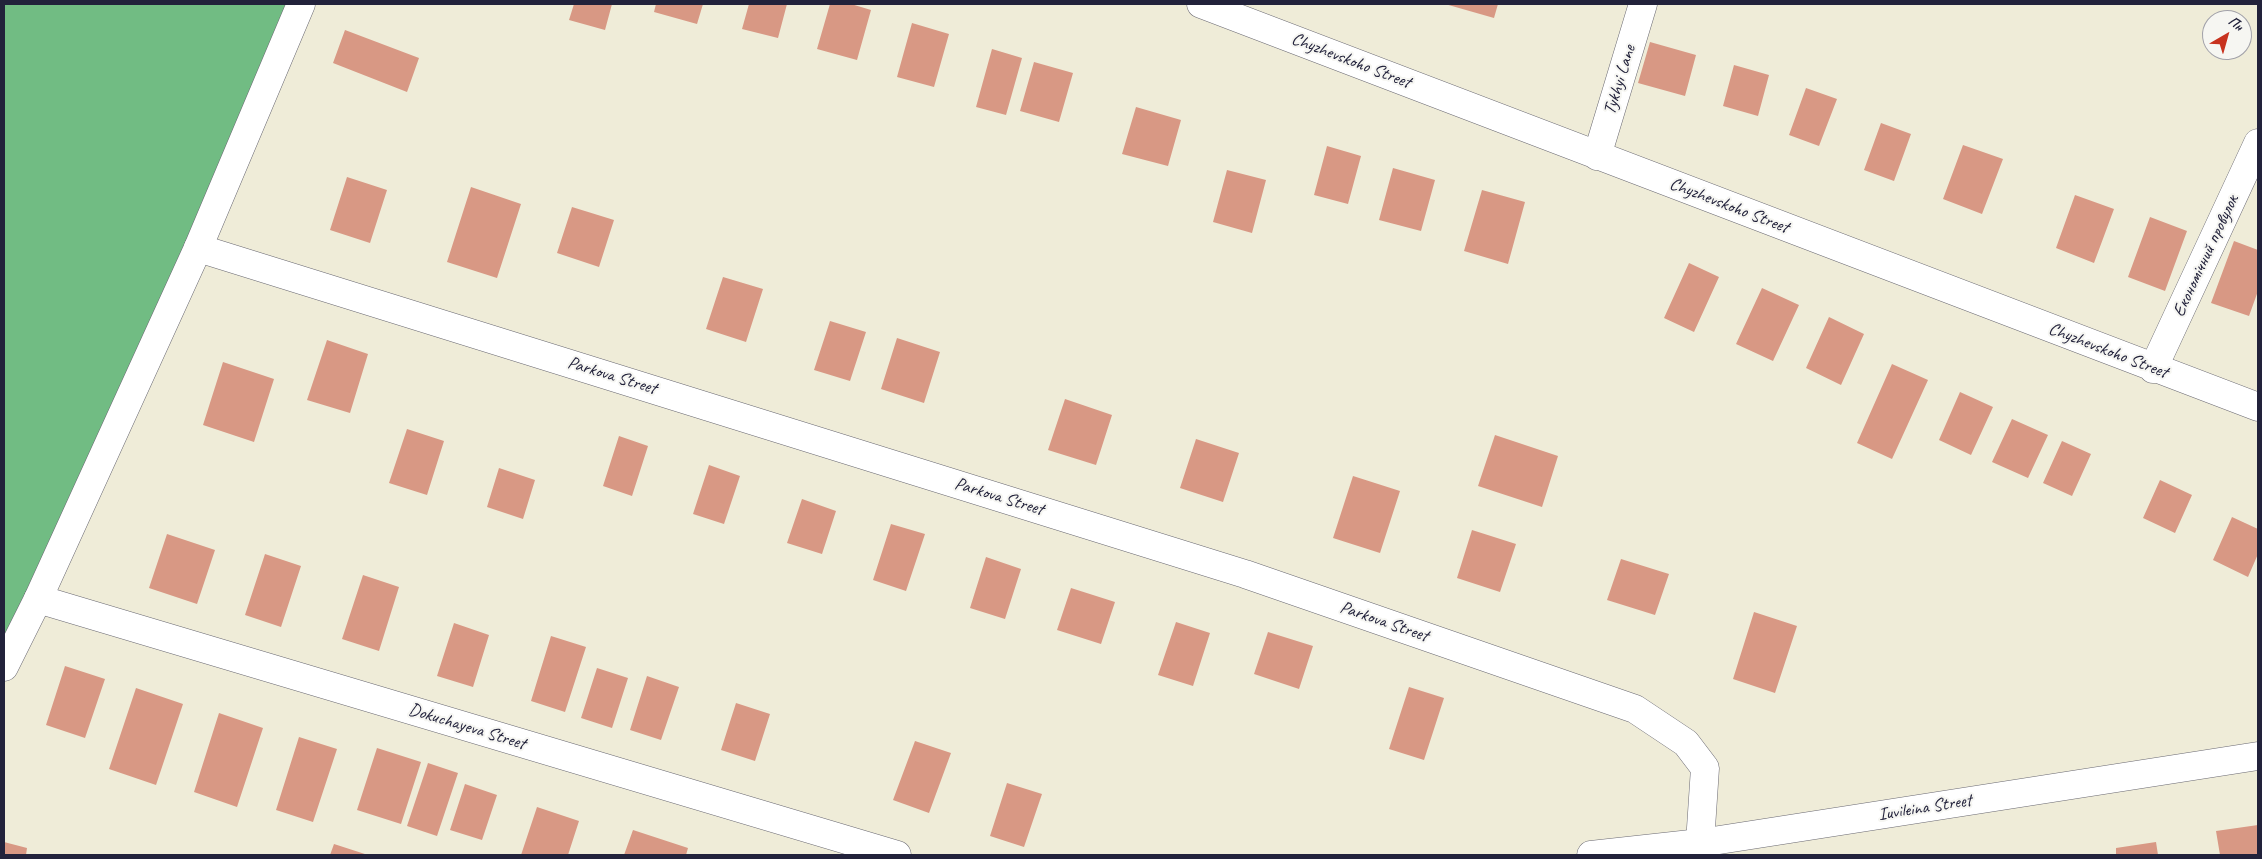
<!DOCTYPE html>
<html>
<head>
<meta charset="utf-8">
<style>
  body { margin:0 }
  #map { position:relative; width:2262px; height:859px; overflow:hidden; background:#efecd8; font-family:Caveat,sans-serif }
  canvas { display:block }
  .frame { position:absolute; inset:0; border:5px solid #22223b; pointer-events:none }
  .north { position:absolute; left:2202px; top:10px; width:50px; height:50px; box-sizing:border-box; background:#f6f6f2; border:1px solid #a1a1a9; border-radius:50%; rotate:38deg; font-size:14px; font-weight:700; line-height:20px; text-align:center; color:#22223b }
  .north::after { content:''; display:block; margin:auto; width:18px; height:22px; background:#c8321e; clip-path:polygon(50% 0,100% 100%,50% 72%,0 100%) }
</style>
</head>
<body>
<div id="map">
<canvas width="2262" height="859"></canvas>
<div class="frame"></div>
<div class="north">Пн</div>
</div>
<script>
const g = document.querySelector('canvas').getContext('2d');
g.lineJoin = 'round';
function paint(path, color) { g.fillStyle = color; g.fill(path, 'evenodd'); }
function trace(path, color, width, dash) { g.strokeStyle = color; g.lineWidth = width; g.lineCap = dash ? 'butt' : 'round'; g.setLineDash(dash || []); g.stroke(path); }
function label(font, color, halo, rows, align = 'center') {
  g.font = font + ' Caveat,sans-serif'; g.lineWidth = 4; g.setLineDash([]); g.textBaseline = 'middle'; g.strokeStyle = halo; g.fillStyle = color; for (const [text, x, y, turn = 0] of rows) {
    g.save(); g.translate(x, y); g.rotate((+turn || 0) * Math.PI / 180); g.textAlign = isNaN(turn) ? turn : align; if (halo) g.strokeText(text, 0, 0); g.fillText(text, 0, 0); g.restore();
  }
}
paint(new Path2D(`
  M4 4H301L4 661Z`), '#71bc83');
paint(new Path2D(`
  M574 4H612L605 30 569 20Z
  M656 4H703L697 24 654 12Z
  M749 4H787L778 38 742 29Z
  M830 4H851L871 10 857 60 817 49Z
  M1445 4H1498L1494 18Z
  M912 23 949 34 934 87 897 77Z
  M345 30 419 58 407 92 333 63Z
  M1650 42 1696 55 1685 96 1638 83Z
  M992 49 1022 58 1006 115 976 107Z
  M1034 62 1073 73 1059 122 1020 111Z
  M1734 65 1769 75 1758 116 1723 106Z
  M1806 88 1837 99 1819 146 1789 135Z
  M1136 107 1181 120 1168 166 1122 154Z
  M1881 123 1911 134 1894 181 1864 170Z
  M1963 145 2003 159 1982 214 1943 199Z
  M1327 146 1361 156 1348 204 1314 195Z
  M1393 168 1435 180 1421 231 1379 220Z
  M1227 170 1266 180 1252 233 1213 222Z
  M347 177 387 190 370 243 330 230Z
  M471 187 521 204 497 278 447 262Z
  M1482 190 1525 202 1508 264 1464 251Z
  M2075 195 2114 209 2094 263 2056 248Z
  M572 207 614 220 599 267 557 253Z
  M2150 217 2187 231 2165 291 2128 277Z
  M2234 241 2258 250V291L2249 316 2211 303Z
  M1689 263 1719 277 1694 332 1664 318Z
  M723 277 763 289 746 342 706 329Z
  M1762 288 1799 305 1773 361 1736 344Z
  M1829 317 1864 334 1841 385 1806 368Z
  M830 321 866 332 850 381 814 370Z
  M897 338 940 352 924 403 881 389Z
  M327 340 368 354 350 413 307 400Z
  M223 362 274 379 254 442 203 425Z
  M1892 364 1928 380 1892 459 1857 443Z
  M1960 392 1993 407 1971 455 1939 440Z
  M1065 399 1112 415 1096 465 1048 450Z
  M2012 419 2048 435 2028 478 1992 462Z
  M407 429 444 441 427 495 389 483Z
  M1495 435 1558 456 1542 507 1478 486Z
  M619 436 648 446 632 496 603 486Z
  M1196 439 1239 453 1223 502 1180 488Z
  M2062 441 2091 454 2072 496 2043 483Z
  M709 465 740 476 724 524 693 514Z
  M499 468 535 480 523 519 487 507Z
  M1353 476 1400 491 1380 553 1333 538Z
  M2160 480 2192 495 2175 533 2143 518Z
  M802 499 836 511 822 554 787 543Z
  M2232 517 2258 529V554L2248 577 2213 560Z
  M891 524 925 534 906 591 873 580Z
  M1472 530 1516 544 1500 592 1457 578Z
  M167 534 215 550 197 604 149 588Z
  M265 554 301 566 281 627 245 615Z
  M986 557 1021 569 1005 619 970 608Z
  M1621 559 1669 574 1655 615 1607 600Z
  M363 575 399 587 379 651 342 639Z
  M1071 588 1115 602 1101 644 1057 630Z
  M1754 612 1797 626 1775 693 1733 679Z
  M1176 622 1210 633 1193 686 1158 675Z
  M454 623 489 635 473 687 437 676Z
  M1268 632 1313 646 1299 689 1254 674Z
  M551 636 586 647 565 712 531 701Z
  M65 666 105 679 85 738 46 725Z
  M597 668 628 678 612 728 581 718Z
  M647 676 679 687 661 740 630 730Z
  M1409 687 1444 698 1424 760 1389 749Z
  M136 688 183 704 156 785 109 769Z
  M736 703 770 714 755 761 721 750Z
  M219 713 263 728 237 807 194 792Z
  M299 737 337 749 313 822 276 810Z
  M915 741 951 753 929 813 893 800Z
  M377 748 421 762 401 824 357 810Z
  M428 763 458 773 437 836 407 826Z
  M1007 783 1042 794 1024 847 990 836Z
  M465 784 497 795 482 840 450 830Z
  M537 807 579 821 568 855H521Z
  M2258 825V855H2220L2216 831Z
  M633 830 688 848 686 855H624Z
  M4 842 27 848 26 855H4Z
  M2156 842 2158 855H2116V848Z
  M334 844 368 855H330Z`), '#d89884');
const minor = new Path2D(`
  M1201 4 2258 407
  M1597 156 1643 4
  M198 248 1245 574 1635 709 1686 743 1705 768 1700 843
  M2153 369 2258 143
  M38 599 897 855`);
const tertiary = new Path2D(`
  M4 667 38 599 198 248 301 4
  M1591 855 1700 843 2258 756`);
trace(minor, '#6a6972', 29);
trace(tertiary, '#6a6972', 29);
trace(minor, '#fff', 28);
trace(tertiary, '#fff', 28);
label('18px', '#22223b', '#f6f6f2', [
  ["Chyzhevskoho Street",1351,61,21],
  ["Tykhyi Lane",1620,80,-73],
  ["Chyzhevskoho Street",1729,206,21],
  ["Економічний провулок",2206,256,-65],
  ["Chyzhevskoho Street",2108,351,21],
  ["Parkova Street",612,376,17],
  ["Parkova Street",999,497,17],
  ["Parkova Street",1384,622,19],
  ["Dokuchayeva Street",467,727,17],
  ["Iuvileina Street",1925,808,-9]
]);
</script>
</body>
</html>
